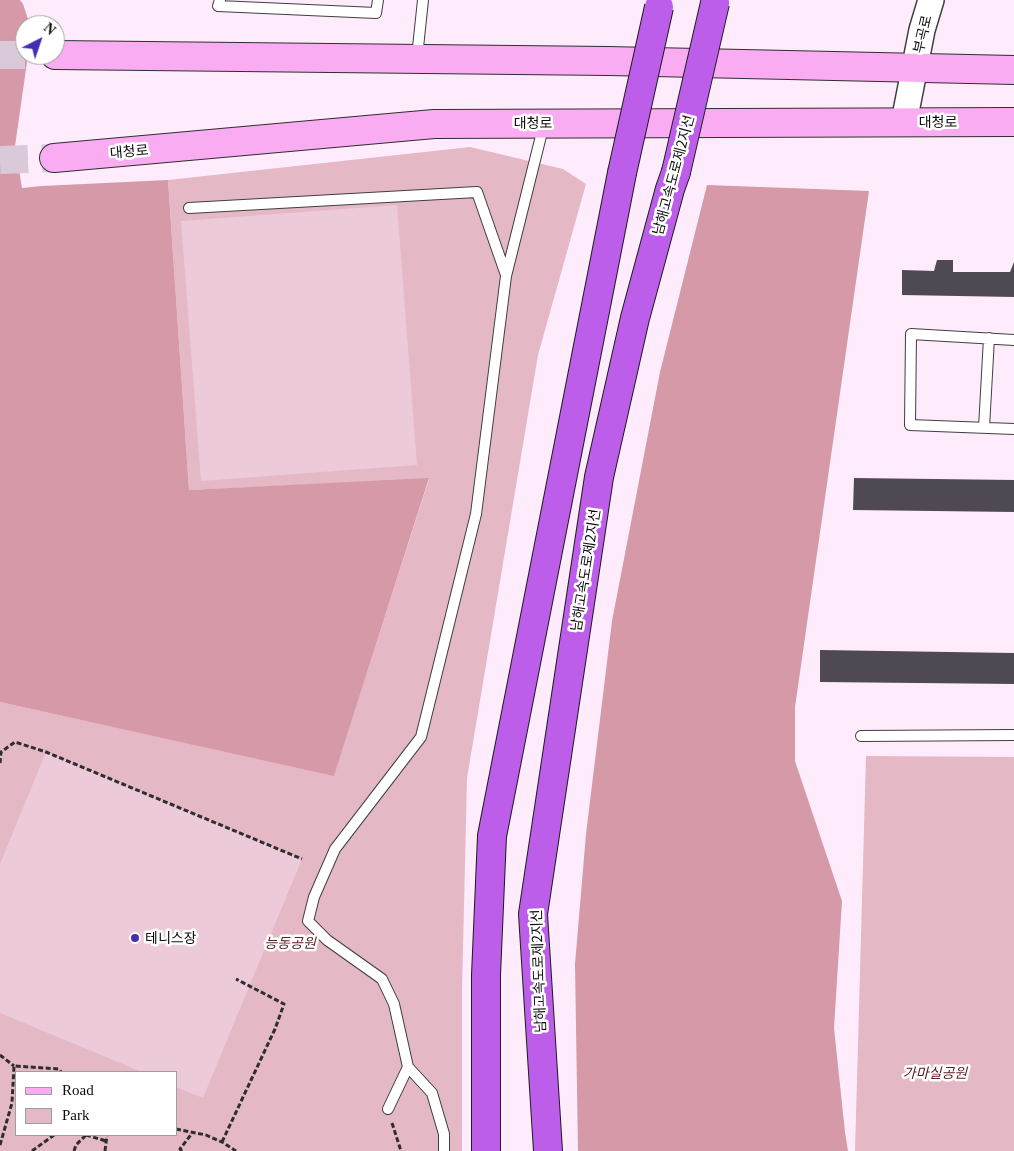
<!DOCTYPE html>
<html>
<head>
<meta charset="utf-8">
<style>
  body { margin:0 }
  #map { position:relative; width:1014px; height:1151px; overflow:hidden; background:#feecfd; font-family:Georgia,serif }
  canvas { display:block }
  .legend { position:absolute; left:15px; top:1071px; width:162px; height:65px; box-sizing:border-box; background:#fff; border:1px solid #9e9e9e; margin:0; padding:6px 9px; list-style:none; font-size:15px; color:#0c0c0c }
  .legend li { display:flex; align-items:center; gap:10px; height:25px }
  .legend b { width:25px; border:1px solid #9e9e9e }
  .north { position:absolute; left:15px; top:15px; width:50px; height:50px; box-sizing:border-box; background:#fff; border:1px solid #9e9e9e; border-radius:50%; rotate:41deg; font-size:14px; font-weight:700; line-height:20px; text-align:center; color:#0c0c0c }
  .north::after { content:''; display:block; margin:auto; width:18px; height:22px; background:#442eb2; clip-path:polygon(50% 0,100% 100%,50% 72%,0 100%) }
</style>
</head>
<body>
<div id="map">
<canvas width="1014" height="1151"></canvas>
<ul class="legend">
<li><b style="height:6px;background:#f9acf1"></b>Road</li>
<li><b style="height:14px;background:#e5b8c6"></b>Park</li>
</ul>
<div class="north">N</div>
</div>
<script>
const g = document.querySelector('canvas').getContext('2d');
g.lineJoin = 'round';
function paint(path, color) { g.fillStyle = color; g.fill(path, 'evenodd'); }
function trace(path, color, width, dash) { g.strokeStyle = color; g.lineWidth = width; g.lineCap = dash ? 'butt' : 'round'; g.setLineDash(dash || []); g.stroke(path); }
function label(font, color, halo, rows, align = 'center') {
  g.font = font + ' Georgia,"Noto Sans KR",serif'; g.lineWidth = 5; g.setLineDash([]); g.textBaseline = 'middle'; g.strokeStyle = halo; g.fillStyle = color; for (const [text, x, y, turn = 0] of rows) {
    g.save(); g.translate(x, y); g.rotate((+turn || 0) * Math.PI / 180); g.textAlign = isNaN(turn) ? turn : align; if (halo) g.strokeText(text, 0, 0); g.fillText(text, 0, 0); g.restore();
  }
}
paint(new Path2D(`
  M470 147 563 169 586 184 538 355 467 778 462 992V1151H0V702L334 775 429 479 189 490 168 180ZM16 1072H176V1135H16Z
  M866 756 1014 757V1151H855Z`), '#e5b8c6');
paint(new Path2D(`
  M0 0H20L23 4 30 25H25V55H28L15 146 22 188 42 186 168 180 189 490 429 478 334 776 0 702Z
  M707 185 869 191 795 707V761L842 901 834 1028 845 1132 848 1151H578L575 964 586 834 612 621 660 372Z`), '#d599a7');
paint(new Path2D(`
  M397 205 417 465 201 481 181 221Z
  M46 752 302 859 203 1098 176 1087V1072H142L0 1013V864Z`), '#edcad9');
paint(new Path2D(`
  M937 260H953V272H1010L1014 262V297L902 295V270L934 271Z
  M854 478 1014 480V512L853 510Z
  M820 650 1014 653V684L820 682Z`), '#4f4954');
trace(new Path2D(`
  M0 55H25
  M0 160 54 158`), '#dacad9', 28, [28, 14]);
const service = new Path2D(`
  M220 0 218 6 376 13 378 0
  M417 57 423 0
  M189 208 477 192 506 275
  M1014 340 911 334 910 425 1014 429
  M984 428 989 338
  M861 736 1014 735
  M408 1067 394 1004 382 979 327 940 308 921 314 897 335 849 421 737 476 514 506 276 544 124
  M388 1109 408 1067 432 1093 444 1134V1151`);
const tertiary = new Path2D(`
  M904 122 922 30 931 0`);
const secondary = new Path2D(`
  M55 55 608 61 1014 70
  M54 158 434 124 1014 122`);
const motorway = new Path2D(`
  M486 1151V975L492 836 622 173
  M548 1151 533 914 599 477 635 318 670 189 676 172`);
trace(service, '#3f3f3f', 12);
trace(tertiary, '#3f3f3f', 28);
trace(secondary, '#2e2e2e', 30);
trace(motorway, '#1d1d1d', 30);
trace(new Path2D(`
  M0 763 1 752 15 742 46 752 302 859
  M0 1055 14 1066
  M392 1123 401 1151
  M176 1129 206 1135 222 1142 236 1151
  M86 1135 106 1141
  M222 1142 275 1029 284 1004 236 979
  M0 1145 12 1103 14 1066 59 1069 61 1072
  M32 1151 54 1135
  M74 1151 76 1145 86 1135
  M105 1151 107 1135
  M182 1151 180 1149 193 1132`), '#2e2e2e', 3, [5, 2.5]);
trace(service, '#fff', 10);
trace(tertiary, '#fff', 25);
trace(secondary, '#f9acf1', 28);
trace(motorway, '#bc5eea', 28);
const motorwayBridge = new Path2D(`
  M676 172 715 3
  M622 173 659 7`);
trace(motorwayBridge, '#1d1d1d', 30, []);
trace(motorwayBridge, '#bc5eea', 28);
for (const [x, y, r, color] of [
  [135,938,5,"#442eb2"]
]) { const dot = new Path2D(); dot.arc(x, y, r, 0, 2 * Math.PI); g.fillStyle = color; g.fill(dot); trace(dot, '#fff', 2); }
label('14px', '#0c0c0c', '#fff', [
  ["부곡로",922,34,-77],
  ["대청로",938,122],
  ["대청로",533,123],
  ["대청로",129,151,-5],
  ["남해고속도로제2지선",673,175,-75],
  ["남해고속도로제2지선",585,570,-81],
  ["남해고속도로제2지선",538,971,-92]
]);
label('14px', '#0c0c0c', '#fff', [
  ["테니스장",145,938]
], 'left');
label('italic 14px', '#5e2221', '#fff', [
  ["능동공원",290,943],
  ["가마실공원",935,1073]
]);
</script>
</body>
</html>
